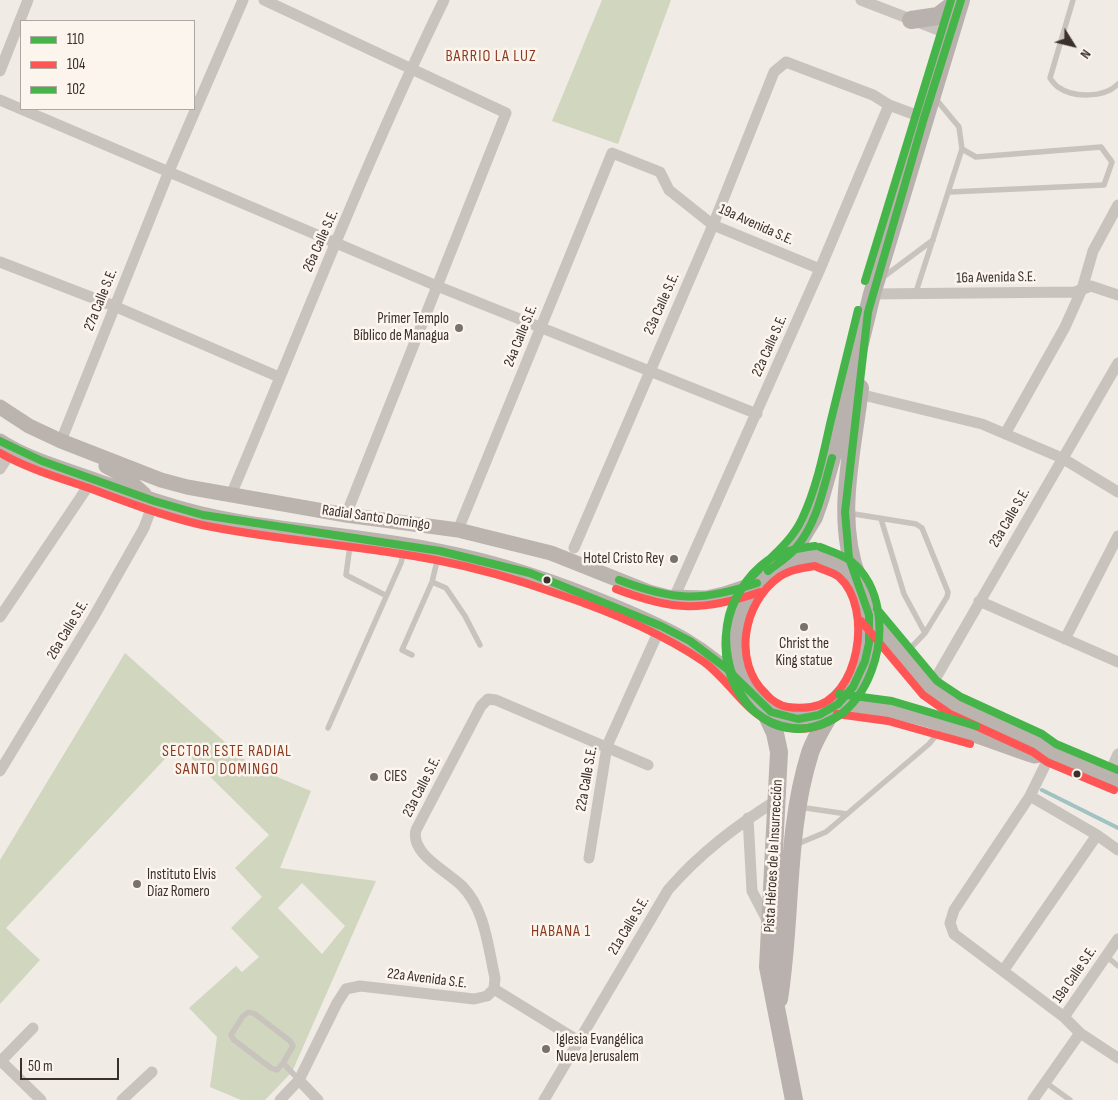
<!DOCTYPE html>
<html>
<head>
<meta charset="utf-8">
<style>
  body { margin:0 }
  #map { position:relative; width:1118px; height:1100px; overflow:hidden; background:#f0ebe5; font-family:"Sofia Sans Condensed",sans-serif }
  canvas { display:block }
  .legend { position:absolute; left:20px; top:20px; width:175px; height:90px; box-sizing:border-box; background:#fbf5ee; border:1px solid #aea6a0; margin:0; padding:6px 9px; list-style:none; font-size:15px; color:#3b302b }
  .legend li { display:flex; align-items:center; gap:10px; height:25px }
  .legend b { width:25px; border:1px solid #aea6a0 }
  .north { position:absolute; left:1048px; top:20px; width:50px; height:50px; -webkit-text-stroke:4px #fbf5ee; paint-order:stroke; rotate:126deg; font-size:14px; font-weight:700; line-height:20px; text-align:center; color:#3b302b }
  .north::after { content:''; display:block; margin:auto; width:18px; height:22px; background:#3b302b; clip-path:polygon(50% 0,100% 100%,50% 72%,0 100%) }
  .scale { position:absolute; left:20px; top:1058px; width:99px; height:22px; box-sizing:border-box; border:2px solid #3b302b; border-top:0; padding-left:6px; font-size:15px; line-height:18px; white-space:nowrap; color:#3b302b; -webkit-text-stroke:4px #fbf5ee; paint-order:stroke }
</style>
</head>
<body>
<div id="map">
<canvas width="1118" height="1100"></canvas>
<ul class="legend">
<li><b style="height:6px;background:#45b549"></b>110</li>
<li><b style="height:6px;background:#f55"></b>104</li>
<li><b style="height:6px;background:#45b549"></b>102</li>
</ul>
<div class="north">N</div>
<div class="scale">50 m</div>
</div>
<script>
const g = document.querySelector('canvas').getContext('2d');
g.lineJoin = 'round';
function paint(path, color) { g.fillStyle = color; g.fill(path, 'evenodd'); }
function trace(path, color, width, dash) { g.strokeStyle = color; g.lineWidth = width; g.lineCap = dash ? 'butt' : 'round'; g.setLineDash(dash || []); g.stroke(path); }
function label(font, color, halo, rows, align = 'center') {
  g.font = font + ' "Sofia Sans Condensed",sans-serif'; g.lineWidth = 5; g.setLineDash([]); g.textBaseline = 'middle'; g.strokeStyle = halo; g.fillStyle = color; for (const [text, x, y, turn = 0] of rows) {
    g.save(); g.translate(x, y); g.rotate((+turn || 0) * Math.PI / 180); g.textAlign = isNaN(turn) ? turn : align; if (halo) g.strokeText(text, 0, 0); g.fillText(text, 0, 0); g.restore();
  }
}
paint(new Path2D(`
  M602 0H671L618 144 552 121Z
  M125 653 253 767 311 791 280 868 376 881 292 1072 265 1100H241L210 1087 217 1037 189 1008 236 966 242 972 259 957 231 928 262 897 235 868 269 835 178 745 6 928 40 960 0 1004V860ZM302 883 345 926 322 954 278 908Z`), '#d1d6bf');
trace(new Path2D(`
  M1042 790 1118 828`), '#a1c2c1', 4);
trace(new Path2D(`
  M1073 0 1050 78C1052 81 1055 85 1058 87 1073 98 1105 98 1118 84
  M950 192 1104 185 1112 162 1101 147 976 157 962 149
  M882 278 933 240
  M915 295 962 149 959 127 935 98
  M848 513 916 524 922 528 948 592 947 597 925 633 904 655
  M881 519 904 594 925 633
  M351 538 346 575 385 595
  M432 582 446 588 465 616 480 645
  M412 655 402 650 432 582 439 553
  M328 728 401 563 405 546
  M799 807 847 814
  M795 845 826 832 929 744 943 727
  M1106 956 1118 966
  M249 1012 255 1014 290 1041 293 1046 283 1063 277 1070 271 1068 234 1040 231 1035 243 1016Z
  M283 1063 299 1080
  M1045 1082 1070 1100`), '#c9c3be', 5.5);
trace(new Path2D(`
  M264 0 506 113 346 515
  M861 0 949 34
  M0 71 28 0
  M0 100 437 286 757 414
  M0 262 114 306 279 377
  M872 294 1075 292 1091 286 1118 295
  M859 394 982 424 1062 458 1118 492
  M1005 434 1065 327 1082 289 1093 251 1118 205
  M61 441 169 171 243 0
  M0 469 13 449
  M231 495C301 330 365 162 444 0
  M458 530 612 153 660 172 669 190 713 225 820 269
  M574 548 713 225 774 72 786 62 873 95 889 105 924 118
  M674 598 820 269 889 105
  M979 601 1118 662
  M0 617 93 479
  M1065 639 1118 536
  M930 688 1118 363
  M0 771 93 618 144 528 154 501
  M1108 777 1118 754
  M1030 796 1097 835 1118 850
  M748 818 752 891 768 922
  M589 858 607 746 661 626
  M1003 971 1097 835
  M494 989 495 978C488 947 485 909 462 886 447 871 410 854 416 830L481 706 488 699 496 700 648 765
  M494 989 577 1040
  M1064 1017 1118 939
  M1080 1033 1118 1058
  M1 1061 41 1100
  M0 1062 33 1028
  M299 1080 318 1100
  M122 1100 152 1072
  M280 1100 299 1080 337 1003 346 989 360 986 474 999 487 996 494 989
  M544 1100 668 890C700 853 736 826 777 800
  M1033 1100 1080 1033 1064 1017 954 934 950 923 954 910 1030 796 1051 753`), '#c9c3be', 11);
trace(new Path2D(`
  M0 407 29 426 61 441 161 480 187 487 346 515 458 530 551 553 649 592 668 597 706 598 724 594 757 583
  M0 441C28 459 61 468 92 479 129 492 165 506 202 514 280 532 361 535 439 551 501 563 560 583 618 608 670 630 705 646 745 688
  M106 466 123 475 144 494
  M869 615 930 688 956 706 1038 743 1051 753 1118 781
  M838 704C906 707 970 734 1034 756L1051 753`), '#bab3ae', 15);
trace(new Path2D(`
  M911 20 938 16 959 0
  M816 556C908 573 871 740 785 717 768 712 754 699 745 684 716 631 753 555 816 556Z
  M768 571 795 548 814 517 820 500 834 450 872 294 961 0
  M858 579C834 518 853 451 860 388
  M762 705 775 733 779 752 768 967 794 1100
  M779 999C792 918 785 832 810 753 815 738 825 723 833 709`), '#b8b1ad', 18);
trace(new Path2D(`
  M0 441 42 461 154 501 203 515 440 551 530 573 661 626 690 641 726 668 771 712 798 719 819 715 838 704 853 687 865 661 869 643V615L849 558 845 512 868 312 924 118 961 0
  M768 571C777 564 788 557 795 549 817 524 823 489 832 458
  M619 580C674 601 701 602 757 583`), '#45b549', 8);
trace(new Path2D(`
  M0 453C28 469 59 478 89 488 126 502 163 516 202 525 279 541 359 545 436 560 477 568 516 579 555 593 606 610 659 631 704 662 730 681 744 712 775 724 800 734 824 727 844 712
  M815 566C822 570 833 572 839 577 874 608 859 700 811 707 804 708 795 708 788 707 780 706 771 700 766 694 732 662 743 603 779 577 789 570 802 568 815 566Z
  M616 589C673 611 702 612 760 592
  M861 621 923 695 950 714 1033 752 1047 762 1114 790
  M837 714 888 721 970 744`), '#f55', 8);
trace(new Path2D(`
  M865 281 951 0
  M815 546C798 548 782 551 768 560 723 592 710 662 747 704 756 714 769 723 782 726 868 748 912 611 851 561 843 555 830 551 820 547
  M877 609 937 681 961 697 1042 734 1056 744 1118 770
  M839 694 892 701 976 726
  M843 713C828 721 815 729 797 729 746 729 721 668 727 625 734 574 782 561 802 519 816 489 823 456 830 424 839 386 849 348 858 310`), '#45b549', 8);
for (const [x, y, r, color] of [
  [459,328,5,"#7a716c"],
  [674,559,5,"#7a716c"],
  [547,580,4.5,"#3b302b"],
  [804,627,5,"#7a716c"],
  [1077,774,4.5,"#3b302b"],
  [374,777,5,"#7a716c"],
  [137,884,5,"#7a716c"],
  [546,1049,5,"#7a716c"]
]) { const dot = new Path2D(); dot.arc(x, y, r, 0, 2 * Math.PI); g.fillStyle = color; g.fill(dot); trace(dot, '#fbf5ee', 2); }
label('15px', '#3b302b', '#fbf5ee', [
  ["19a Avenida S.E.",756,225,24],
  ["26a Calle S.E.",321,241,-66],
  ["16a Avenida S.E.",996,278,-1],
  ["27a Calle S.E.",101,300,-68],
  ["23a Calle S.E.",662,304,-66],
  ["24a Calle S.E.",521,336,-68],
  ["22a Calle S.E.",770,346,-66],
  ["Radial Santo Domingo",376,518,8],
  ["23a Calle S.E.",1010,518,-60],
  ["26a Calle S.E.",68,630,-59],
  ["22a Calle S.E.",587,779,-80],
  ["23a Calle S.E.",422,787,-63],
  ["Pista Héroes de la Insurrección",774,856,-87],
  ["21a Calle S.E.",629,926,-59],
  ["19a Calle S.E.",1075,975,-55],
  ["22a Avenida S.E.",427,979,7]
]);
label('15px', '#3b302b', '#fbf5ee', [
  ["Primer Templo",449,319,"right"],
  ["Bíblico de Managua",449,336,"right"],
  ["Hotel Cristo Rey",664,559,"right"],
  ["Christ the",804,644,"center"],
  ["King statue",804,661,"center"],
  ["CIES",384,777],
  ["Instituto Elvis",147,875],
  ["Díaz Romero",147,892],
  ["Iglesia Evangélica",556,1040],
  ["Nueva Jerusalem",556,1057]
], 'left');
g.letterSpacing = '1px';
label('16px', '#8c3b22', '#fbf5ee', [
  ["BARRIO LA LUZ",491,57],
  ["SECTOR ESTE RADIAL",227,752],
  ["SANTO DOMINGO",227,770],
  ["HABANA 1",561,932]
]);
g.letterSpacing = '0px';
</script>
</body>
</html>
